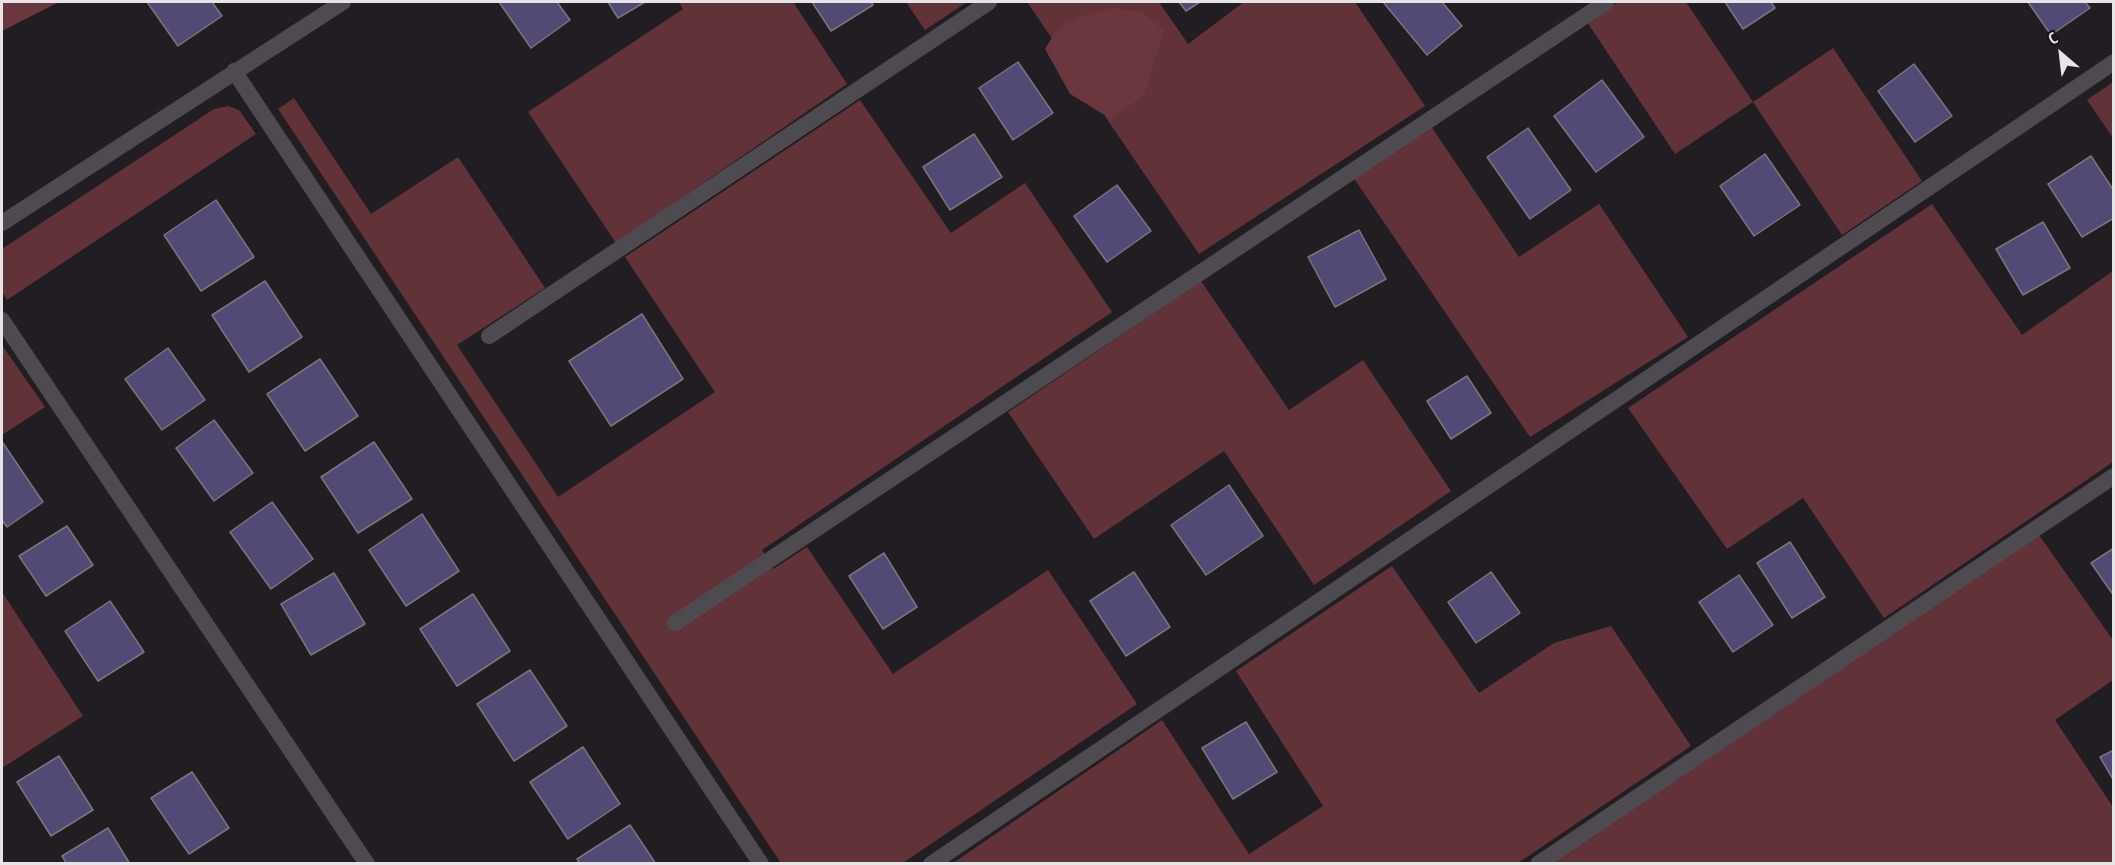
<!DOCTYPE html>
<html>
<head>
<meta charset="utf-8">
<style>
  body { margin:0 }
  #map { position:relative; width:2115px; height:865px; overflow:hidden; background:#211d22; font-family:"PT Sans Narrow",sans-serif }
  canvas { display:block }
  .frame { position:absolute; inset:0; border:3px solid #e7e4e7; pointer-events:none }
  .north { position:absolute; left:2031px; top:24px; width:60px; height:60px; -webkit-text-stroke:4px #181419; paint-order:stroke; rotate:332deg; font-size:16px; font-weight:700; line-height:24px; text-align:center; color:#e7e4e7 }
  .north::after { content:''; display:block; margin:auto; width:21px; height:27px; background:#e7e4e7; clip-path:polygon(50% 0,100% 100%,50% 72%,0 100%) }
</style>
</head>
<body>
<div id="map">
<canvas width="2115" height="865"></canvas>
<div class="frame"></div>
<div class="north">С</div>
</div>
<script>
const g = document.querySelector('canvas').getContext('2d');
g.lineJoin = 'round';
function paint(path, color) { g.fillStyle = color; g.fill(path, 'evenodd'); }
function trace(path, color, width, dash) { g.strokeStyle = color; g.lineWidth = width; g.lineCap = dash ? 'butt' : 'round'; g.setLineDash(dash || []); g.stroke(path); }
paint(new Path2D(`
  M679 2H793L847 84 616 243 528 112 683 9Z
  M906 2H967L925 30Z
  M1027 2H1159L1188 44 1244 2H1355L1425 106 1199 254Z
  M1618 2H1686L1753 102 1833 48 1922 181 1842 235 1753 102 1675 154 1587 22Z
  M2113 82V138L2087 100Z
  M294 98 371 214 458 157 545 288 457 345 558 497 715 392 625 257 860 100 951 233 1025 183 1112 312 762 550 773 569 807 547 893 674 1048 570 1137 704 903 863H781L278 109Z
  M228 106 239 110 256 134 7 300 2 292V249L214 109Z
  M1431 126 1519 257 1599 204 1688 337 1530 437 1353 177Z
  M1932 204 2022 335 2113 271V462L1884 618 1803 498 1727 549 1628 408Z
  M1201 281 1289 410 1363 360 1451 491 1314 585 1224 451 1094 539 1008 412Z
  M2 345 45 407 2 435Z
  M2039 535 2113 640V680L2055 720 2113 807V863L1549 864Z
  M1392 566 1479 693 1554 643 1611 626 1691 746 1518 863H953L1162 720 1249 854 1323 806 1236 671Z
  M2 592 83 716 2 768Z`), '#613339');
paint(new Path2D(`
  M2 2H59L2 31Z
  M1111 8 1141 12 1164 30 1144 95 1111 119 1070 94 1045 49 1055 33 1076 18Z`), '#6a373e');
const building = new Path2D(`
  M147 2H212L222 16 178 46Z
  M499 2H557L570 20 531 48Z
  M608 2H645L618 18Z
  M812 2H871L873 5 831 31Z
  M1179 2H1200L1186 11Z
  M1383 2H1442L1462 26 1427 55Z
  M1725 2H1771L1775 8 1743 29Z
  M2028 2H2085L2090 8 2051 35Z
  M1018 62 1053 113 1013 140 979 88Z
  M1914 64 1952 116 1915 142 1878 91Z
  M1602 80 1644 137 1596 172 1554 116Z
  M1528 128 1571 190 1530 219 1487 157Z
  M974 134 1002 177 950 210 923 167Z
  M1765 154 1800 205 1754 236 1720 186Z
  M2091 156 2114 191V218L2082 237 2048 184Z
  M1117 185 1151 231 1107 262 1074 216Z
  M216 200 254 257 201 291 164 235Z
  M2043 222 2070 268 2023 295 1996 249Z
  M1359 230 1386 279 1335 307 1308 257Z
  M265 281 302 337 249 372 212 315Z
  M642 314 683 379 611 426 569 361Z
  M168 348 205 400 162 430 125 379Z
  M320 359 358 416 305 451 267 394Z
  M1467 376 1491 413 1451 439 1427 401Z
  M214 420 253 473 214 501 176 448Z
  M374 442 412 499 358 533 321 477Z
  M3 443 43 502 7 527 2 520V445Z
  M1229 485 1263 536 1206 575 1171 525Z
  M272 502 313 559 271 589 230 532Z
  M422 514 459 571 406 606 369 550Z
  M67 526 93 565 46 596 19 556Z
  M1790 542 1825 597 1792 618 1757 563Z
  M2114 548V596L2091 563Z
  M884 553 917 607 883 629 849 576Z
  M1134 572 1170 627 1126 656 1090 601Z
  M1491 572 1520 613 1476 643 1448 602Z
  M334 573 365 624 311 655 281 604Z
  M1739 575 1773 625 1733 652 1699 602Z
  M473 594 510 651 457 686 420 629Z
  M110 601 144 652 98 681 65 631Z
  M530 670 567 726 514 761 477 704Z
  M1246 722 1277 772 1233 799 1202 748Z
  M583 747 620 804 568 839 530 782Z
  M2114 750V781L2100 757Z
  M59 756 93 810 51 836 17 782Z
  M192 772 229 828 189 854 151 798Z
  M630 825 656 864H580L577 859Z
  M108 828 130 864H67L62 856Z`);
paint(building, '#534975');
trace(building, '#77767e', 1.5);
trace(new Path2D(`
  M234 71 761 864
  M2 223 343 2
  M2 320 367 864
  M489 336 989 2
  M675 623 1606 2
  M931 864 2114 62
  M1538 864 2114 476`), '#4f4a50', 16);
</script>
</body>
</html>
